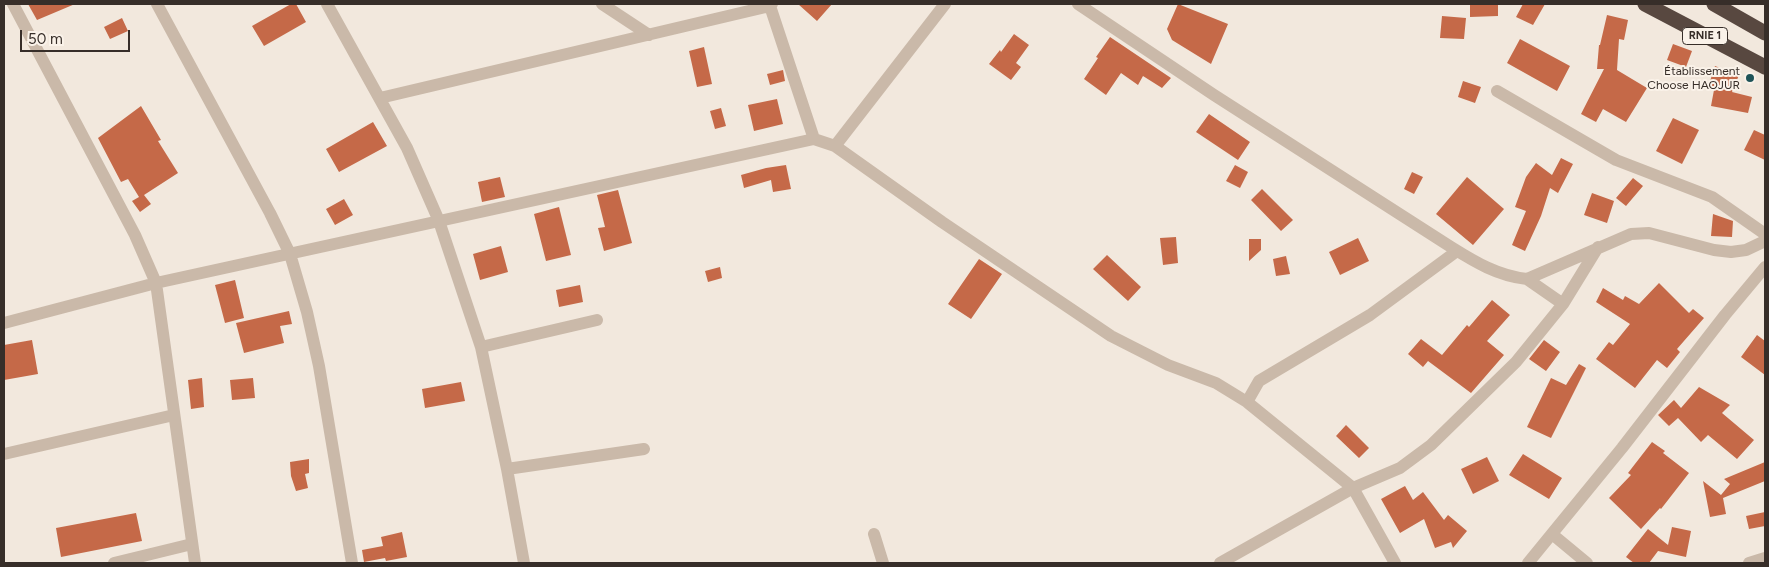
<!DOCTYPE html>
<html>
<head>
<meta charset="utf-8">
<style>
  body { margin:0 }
  #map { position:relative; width:1769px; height:567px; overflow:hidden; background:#f2e8dd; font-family:Figtree,sans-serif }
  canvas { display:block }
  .frame { position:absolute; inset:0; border:5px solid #372e29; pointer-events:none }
  .scale { position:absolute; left:20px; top:30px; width:110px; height:22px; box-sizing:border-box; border:2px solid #372e29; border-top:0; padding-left:6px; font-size:15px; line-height:18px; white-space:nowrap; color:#372e29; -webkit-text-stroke:4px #faf2e9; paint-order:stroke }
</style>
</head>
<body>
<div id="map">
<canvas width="1769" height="567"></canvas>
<div class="frame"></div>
<div class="scale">50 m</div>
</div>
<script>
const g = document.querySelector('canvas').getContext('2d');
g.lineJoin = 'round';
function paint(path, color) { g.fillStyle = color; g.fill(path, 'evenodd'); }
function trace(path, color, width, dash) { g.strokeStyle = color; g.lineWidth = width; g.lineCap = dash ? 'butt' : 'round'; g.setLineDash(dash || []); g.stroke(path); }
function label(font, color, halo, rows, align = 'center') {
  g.font = font + ' Figtree,sans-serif'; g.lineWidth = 4; g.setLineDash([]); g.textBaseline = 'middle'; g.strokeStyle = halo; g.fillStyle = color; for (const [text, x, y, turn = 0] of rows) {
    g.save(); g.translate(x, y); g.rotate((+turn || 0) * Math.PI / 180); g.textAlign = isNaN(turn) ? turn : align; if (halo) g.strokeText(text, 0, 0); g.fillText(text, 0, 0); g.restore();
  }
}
paint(new Path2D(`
  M28 4H75L37 20Z
  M291 4H296L306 22 264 46 252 26Z
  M798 4H832L817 21Z
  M1178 4 1228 24 1211 64 1172 40 1167 29Z
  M1470 4H1498V16L1470 17Z
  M1523 4H1545L1533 25 1516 17Z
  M1607 15 1628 20 1624 40 1619 39 1617 70 1647 88 1626 122 1603 109 1596 122 1581 114 1604 69H1597L1599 45H1600Z
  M1442 16 1466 18 1464 39 1440 38Z
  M122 18 128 31 110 39 104 27Z
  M1014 34 1029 45 1016 63 1021 67 1011 80 989 64 1000 50 1001 52Z
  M1110 37 1171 78 1162 88 1143 76 1138 85 1121 73 1106 95 1084 79 1098 58 1096 57Z
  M1520 39 1570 66 1557 91 1507 63Z
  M1673 44 1692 51 1686 67 1667 60Z
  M704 47 712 84 697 87 689 51Z
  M1715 66 1739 75 1732 92 1752 97 1748 113 1711 106 1714 90 1708 87Z
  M783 70 785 81 770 85 767 74Z
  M1463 81 1481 87 1475 103 1458 97Z
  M777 99 783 124 754 131 748 105Z
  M141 106 161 140 158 141 178 173 144 195 151 204 140 212 132 201 139 197 128 179 121 182 98 138Z
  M721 108 726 126 715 129 710 111Z
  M1209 114 1250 142 1238 160 1196 132Z
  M1673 118 1699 130 1682 164 1656 151Z
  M373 122 387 146 339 172 326 149Z
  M1754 130 1765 135V160L1744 150Z
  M1561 158 1573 164 1558 193 1550 188 1541 216 1525 251 1512 245 1526 211 1515 207 1526 177 1536 163 1552 175Z
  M786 165 791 189 773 192 771 180 744 188 741 175 766 168Z
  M1235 165 1248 172 1240 188 1226 181Z
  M1412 172 1423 177 1414 194 1404 189Z
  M500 177 505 197 482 202 478 182Z
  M1467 177 1504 209 1473 245 1436 214Z
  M1633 178 1643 186 1626 206 1616 198Z
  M1262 189 1293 220 1281 231 1251 200Z
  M618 190 632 243 604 251 598 228 605 227 597 195Z
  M1592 193 1614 201 1607 223 1584 215Z
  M344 199 353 215 335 225 326 209Z
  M559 207 571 255 546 261 534 214Z
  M1713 214 1733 221 1732 237 1711 236Z
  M1176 237 1178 263 1163 265 1160 238Z
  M1358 238 1369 261 1340 275 1329 252Z
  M1249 239H1261V250L1249 261Z
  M501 246 508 272 480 280 473 254Z
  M1107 255 1141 287 1128 301 1093 269Z
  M1286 256 1290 274 1276 276 1273 259Z
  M979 259 1002 274 971 319 948 304Z
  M720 267 722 278 708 282 705 271Z
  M235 280 244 318 225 323 215 285Z
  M1659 283 1689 313 1693 309 1704 318 1677 349 1680 352 1667 368 1657 360 1635 388 1596 359 1609 342 1613 345 1630 324 1596 302 1603 288 1623 300 1625 296 1639 304Z
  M580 285 583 302 559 307 556 290Z
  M1492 300 1510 315 1487 341 1504 355 1471 393 1428 361 1423 367 1408 354 1421 339 1442 355 1467 325 1469 327Z
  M289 311 292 324 280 326 284 343 244 353 236 323Z
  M1757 335 1765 341V375L1741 357Z
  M32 340 38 374 4 380V345Z
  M1544 340 1560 352 1546 371 1529 359Z
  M1579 364 1586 368 1551 438 1527 427 1551 378 1566 385Z
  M202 378 204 407 191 409 188 380Z
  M253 378 255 398 232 400 230 380Z
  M461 382 465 401 425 408 422 389Z
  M1699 387 1730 405 1722 413 1754 440 1737 459 1708 435 1701 442 1678 418 1669 426 1658 415 1674 400 1681 408Z
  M1346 425 1369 448 1359 458 1336 436Z
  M1652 442 1665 451 1663 453 1689 473 1661 509 1660 508 1641 529 1609 498 1631 475 1628 473Z
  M1523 454 1562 478 1549 499 1509 475Z
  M1487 457 1499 481 1473 494 1461 469Z
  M309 459V473L305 474 308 488 296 491 291 476 290 462Z
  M1765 462V481L1723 498 1726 514 1710 517 1703 481 1721 495 1730 484 1724 479Z
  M1405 486 1413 500 1423 492 1444 520 1448 515 1467 531 1453 548 1451 542 1435 548 1424 519 1400 533 1381 499Z
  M1765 512V526L1749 529 1746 516Z
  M136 513 142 541 61 557 56 528Z
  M1672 527 1691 531 1686 557 1658 551 1649 563H1634L1626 557 1648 529 1668 545Z
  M402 532 407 557 386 561 385 558 364 562 362 550 383 546 381 537Z`), '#c56948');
trace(new Path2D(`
  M13 4 135 235 156 283 195 563
  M157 4 270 213 290 254 307 312 319 366 352 563
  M327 4 407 148 439 221 481 347 507 469 524 563
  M602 4 649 35
  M1078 4 1214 95 1451 247C1475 262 1498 276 1527 279L1631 234 1649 233 1714 250 1731 252 1746 250 1765 241
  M770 6 814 139
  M1497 91 1616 160 1712 197 1765 234
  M380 98 770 6 772 4
  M835 146 945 4
  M1527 279 1563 304
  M4 323 156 283 814 139 835 146 942 222 1111 336 1168 365 1216 383 1247 402 1353 488 1395 563
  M481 347 597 320
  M1247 402 1259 381 1370 315 1457 251
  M4 454 174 415
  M507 469 644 449
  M874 534 883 563
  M1552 534 1587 563
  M114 563 192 544
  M1220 563 1353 488 1400 468 1431 445 1516 362 1563 304 1598 247
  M1528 563 1622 448 1725 315 1765 267
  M1749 563 1765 558`), '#cab9a9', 12);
trace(new Path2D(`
  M1645 4 1765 67
  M1714 4 1765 33`), '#584840', 15);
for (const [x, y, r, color] of [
  [1750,78,5,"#1e5358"]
]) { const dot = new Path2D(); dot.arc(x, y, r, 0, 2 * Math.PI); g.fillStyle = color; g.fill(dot); trace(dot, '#faf2e9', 2); }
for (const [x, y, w] of [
  [1705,36,45]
]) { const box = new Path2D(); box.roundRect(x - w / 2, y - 8.5, w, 17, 4); g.fillStyle = '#faf2e9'; g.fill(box); trace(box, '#372e29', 1); }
label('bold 11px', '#372e29', null, [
  ["RNIE 1",1705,36]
]);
label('12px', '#372e29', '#faf2e9', [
  ["Établissement",1740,71],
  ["Choose HAOJUR",1740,85]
], 'right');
</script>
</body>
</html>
